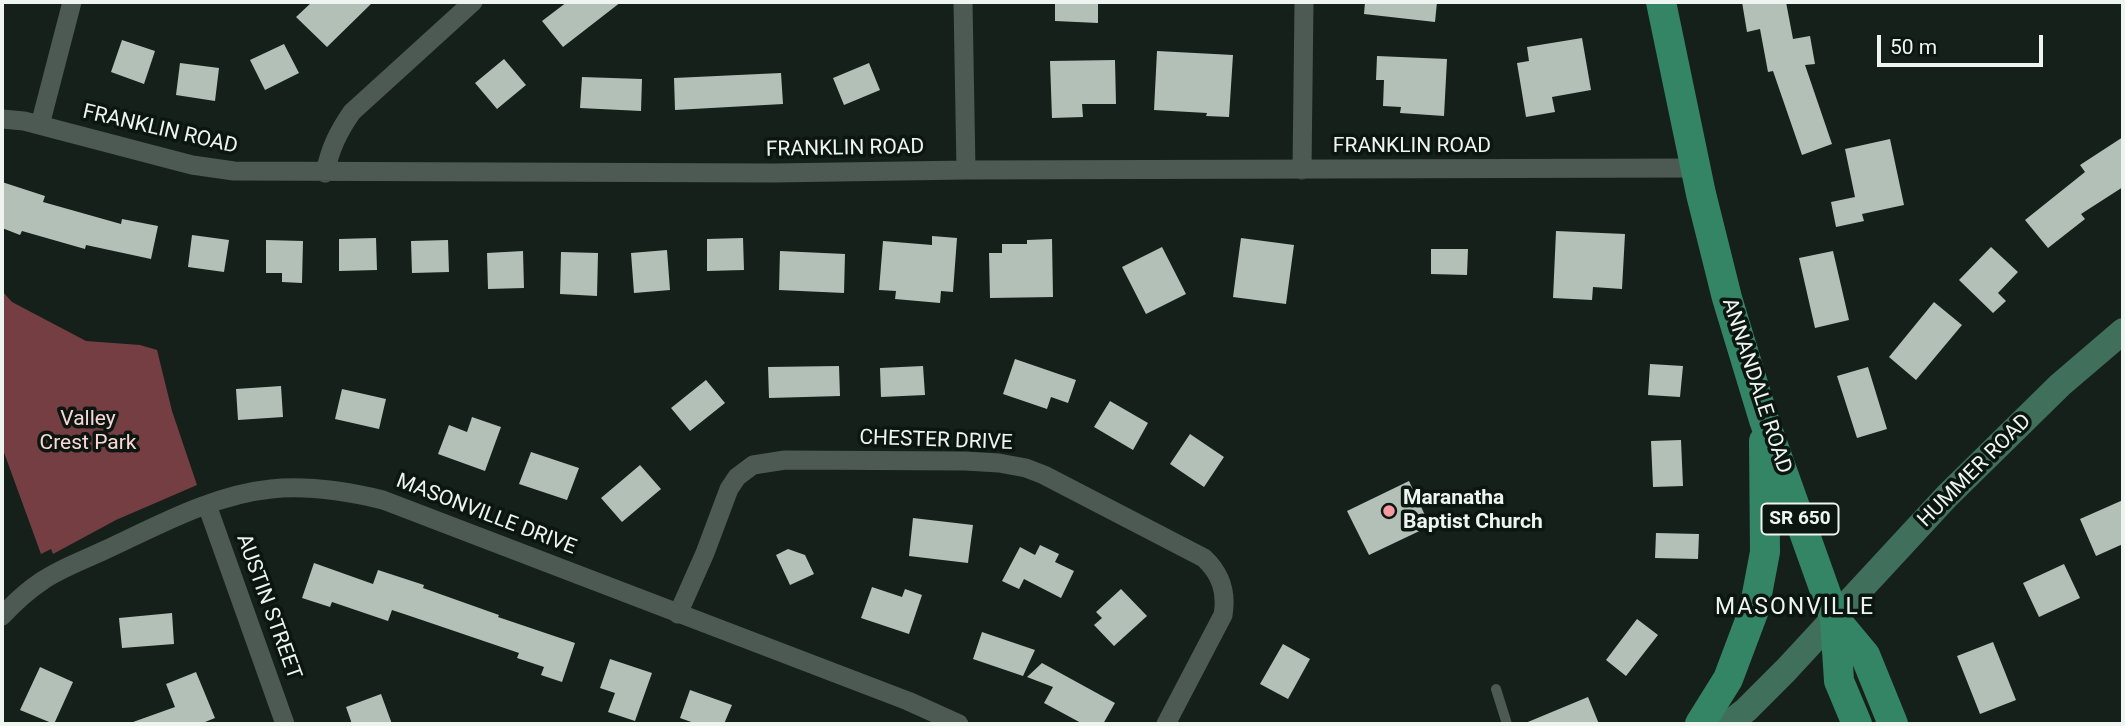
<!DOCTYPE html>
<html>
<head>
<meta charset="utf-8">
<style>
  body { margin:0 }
  #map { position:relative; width:2125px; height:726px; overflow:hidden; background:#15201a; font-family:Roboto,sans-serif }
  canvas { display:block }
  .frame { position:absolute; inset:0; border:4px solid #eef5f1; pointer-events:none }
  .scale { position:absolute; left:1877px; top:35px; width:166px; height:32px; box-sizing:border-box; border:4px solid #eef5f1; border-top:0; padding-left:9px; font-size:21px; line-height:24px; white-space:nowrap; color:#eef5f1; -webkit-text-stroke:5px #0c1611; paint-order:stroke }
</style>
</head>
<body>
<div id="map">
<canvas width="2125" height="726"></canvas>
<div class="frame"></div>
<div class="scale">50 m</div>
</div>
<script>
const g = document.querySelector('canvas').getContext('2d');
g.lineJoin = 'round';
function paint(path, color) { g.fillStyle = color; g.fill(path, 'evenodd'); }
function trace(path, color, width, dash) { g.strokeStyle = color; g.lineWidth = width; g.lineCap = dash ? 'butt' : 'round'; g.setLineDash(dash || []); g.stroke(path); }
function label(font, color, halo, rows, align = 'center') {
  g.font = font + ' Roboto,sans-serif'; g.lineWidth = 7; g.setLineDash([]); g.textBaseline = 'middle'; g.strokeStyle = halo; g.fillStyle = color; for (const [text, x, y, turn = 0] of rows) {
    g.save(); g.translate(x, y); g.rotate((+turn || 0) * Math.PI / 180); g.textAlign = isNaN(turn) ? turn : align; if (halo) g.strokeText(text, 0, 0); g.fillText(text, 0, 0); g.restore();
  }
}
paint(new Path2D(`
  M2 291 12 302 86 341 140 345 157 350 172 411 197 485 116 520 53 554 51 549 41 554 2 447Z`), '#753e42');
paint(new Path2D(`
  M312 2H373L327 47 296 17Z
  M567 2H621L563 47 542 21Z
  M1055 2H1098V23L1055 21Z
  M1365 2H1437L1435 22 1364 14Z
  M1742 2H1786L1793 39 1810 36 1815 64 1805 65 1832 144 1802 155 1773 71 1768 72 1760 29 1747 32Z
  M1582 38 1591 90 1552 97 1555 112 1526 117 1517 63 1529 61 1527 47Z
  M122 40 155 51 144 84 111 72Z
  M284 44 299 73 265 90 250 60Z
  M1157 51 1233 55 1229 117 1206 116 1207 113 1154 110Z
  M1377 56 1447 59 1444 116 1400 113 1401 107 1383 106 1384 80H1376Z
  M504 59 526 85 497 109 475 83Z
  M1115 60 1116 104H1082L1083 117 1052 118 1050 61Z
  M180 63 219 68 215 101 176 95Z
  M869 63 880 90 844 105 833 78Z
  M781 73 783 104 675 110 674 78Z
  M582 77 642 79 641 111 580 108Z
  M2123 137V187L2081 214 2085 219 2048 248 2025 220 2085 172 2080 165Z
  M1890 139 1904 205 1862 214 1864 221 1836 227 1831 202 1855 197 1845 149Z
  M2 182 45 196 43 202 121 224 122 219 158 226 151 259 86 245 85 249 22 231 20 235 2 228Z
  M1556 231 1625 234 1622 289 1593 287 1592 300 1553 298Z
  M192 235 229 240 224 272 188 267Z
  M932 236 957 238 953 292 941 291 940 303 895 299 896 291 879 290 883 241 932 245Z
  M376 238 377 270 339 271V239Z
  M743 238 744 270 707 271V239Z
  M1241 238 1294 245 1286 304 1233 297Z
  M1052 239 1053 297 990 298 989 253H1002V244H1027V240Z
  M266 240 303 241 302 283 282 282V273H266Z
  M448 240 449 272 412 273 411 241Z
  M1162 247 1186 294 1146 314 1122 267Z
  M1991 247 2018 272 1998 293 2006 301 1993 313 1959 280Z
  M1431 249H1468L1467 275 1431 274Z
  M667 250 670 290 634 293 631 253Z
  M523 251 524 288 488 289 487 253Z
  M780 251 845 254 844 293 779 290Z
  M1833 251 1849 320 1815 328 1799 258Z
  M561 252 598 253 597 296 560 294Z
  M1934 302 1962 325 1916 380 1889 357Z
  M1015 359 1076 380 1068 403 1051 397 1047 409 1003 394Z
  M1650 364 1683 366 1680 397 1648 395Z
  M839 366 840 396 769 398 768 367Z
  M923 366 925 395 881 397 880 368Z
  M1868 367 1887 429 1857 438 1837 376Z
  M706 380 725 403 690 431 671 408Z
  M281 386 283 417 238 420 236 389Z
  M342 389 386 399 379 429 335 419Z
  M1110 401 1148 423 1133 450 1094 427Z
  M472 417 501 427 485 471 438 454 449 425 467 432Z
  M1190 434 1224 457 1204 487 1170 464Z
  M1681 440 1683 486 1653 487 1651 441Z
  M531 452 579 468 567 500 519 484Z
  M640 465 661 489 622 522 601 498Z
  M1409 481 1430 526 1369 555 1347 511Z
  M2123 500V544L2096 556 2080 519Z
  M913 518 973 525 968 563 909 556Z
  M1656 533 1699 534 1698 559 1655 558Z
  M1040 545 1059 554 1055 562 1074 571 1061 598 1024 579 1019 589 1002 581 1020 547 1035 555Z
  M788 549 805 555 814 574 790 585 776 555Z
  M314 563 373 584 378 570 424 585 423 588 499 615 498 617 575 643 562 682 541 675 544 667 517 658 519 653 413 617 392 610 388 621 332 602 330 607 302 598Z
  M2064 564 2080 598 2039 617 2023 583Z
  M872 587 902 597 905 589 922 595 909 634 861 618Z
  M1121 589 1147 616 1114 646 1094 625 1102 618 1096 612Z
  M172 613 174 644 122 648 119 618Z
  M1637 619 1658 635 1626 676 1606 660Z
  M982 632 1035 650 1023 676 973 659Z
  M1993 642 2016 700 1980 714 1957 656Z
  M1283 644 1310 659 1288 699 1260 684Z
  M610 659 652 673 635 721 608 712 615 693 600 688Z
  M1042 663 1115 703 1103 724H1083L1044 703 1053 687 1027 677Z
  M40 667 73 682 54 724 20 710Z
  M196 672 215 718 200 724H133V722L175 707 166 684Z
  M690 690 732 705 724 724H697L680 718Z
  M381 694 392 724H352L346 707Z
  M1588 697 1599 724H1523Z`), '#b2c0b8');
trace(new Path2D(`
  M1496 689 1507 724`), '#4d5953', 10);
trace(new Path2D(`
  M963 2 966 170
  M2 119 24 121 192 165 234 171 774 173 966 170 1695 168
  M40 125 72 2
  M1302 170 1304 2
  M325 173C330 149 338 132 352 112L473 2
  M207 505 285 724
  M678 614 705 553 729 489 737 477 753 465 785 460 965 461 999 463 1026 468 1044 475 1204 558C1221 574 1227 592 1223 615L1166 724
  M2 616C14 603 27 591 42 581 61 568 84 560 105 550 157 526 212 495 271 489 309 485 346 491 383 500L908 701 959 724`), '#4d5953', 19);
trace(new Path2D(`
  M1728 724 1746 710 1786 670 1947 496 2060 385 2123 331`), '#406f5c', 26);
trace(new Path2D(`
  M1661 2 1701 194 1727 298 1764 420 1835 619 1839 681 1857 724
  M1835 619 1865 655 1893 724
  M1700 724 1728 679 1754 610 1765 552 1764 441`), '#348566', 30);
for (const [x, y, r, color] of [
  [1389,511,7,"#f49aa0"]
]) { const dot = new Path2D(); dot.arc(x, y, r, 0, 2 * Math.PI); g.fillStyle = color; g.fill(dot); trace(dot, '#0c1611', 2.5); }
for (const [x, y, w] of [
  [1800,519,77]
]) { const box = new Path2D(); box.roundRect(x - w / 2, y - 15.5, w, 31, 5); g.fillStyle = '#0c1611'; g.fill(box); trace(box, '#eef5f1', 2); }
label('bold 19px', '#eef5f1', null, [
  ["SR 650",1800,519]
]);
label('21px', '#eef5f1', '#0c1611', [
  ["FRANKLIN ROAD",160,130,13],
  ["FRANKLIN ROAD",1412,147],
  ["FRANKLIN ROAD",845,149,-1],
  ["ANNANDALE ROAD",1756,386,72],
  ["CHESTER DRIVE",936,441,2],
  ["HUMMER ROAD",1975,471,-45],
  ["MASONVILLE DRIVE",486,515,21],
  ["AUSTIN STREET",268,607,70]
]);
label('21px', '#fcd6d7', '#0c1611', [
  ["Valley",88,420],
  ["Crest Park",88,444]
]);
label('bold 21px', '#eef5f1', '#0c1611', [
  ["Maranatha",1403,499],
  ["Baptist Church",1403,523]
], 'left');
g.letterSpacing = '2px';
label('23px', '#eef5f1', '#0c1611', [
  ["MASONVILLE",1795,608]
]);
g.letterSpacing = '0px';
</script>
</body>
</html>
